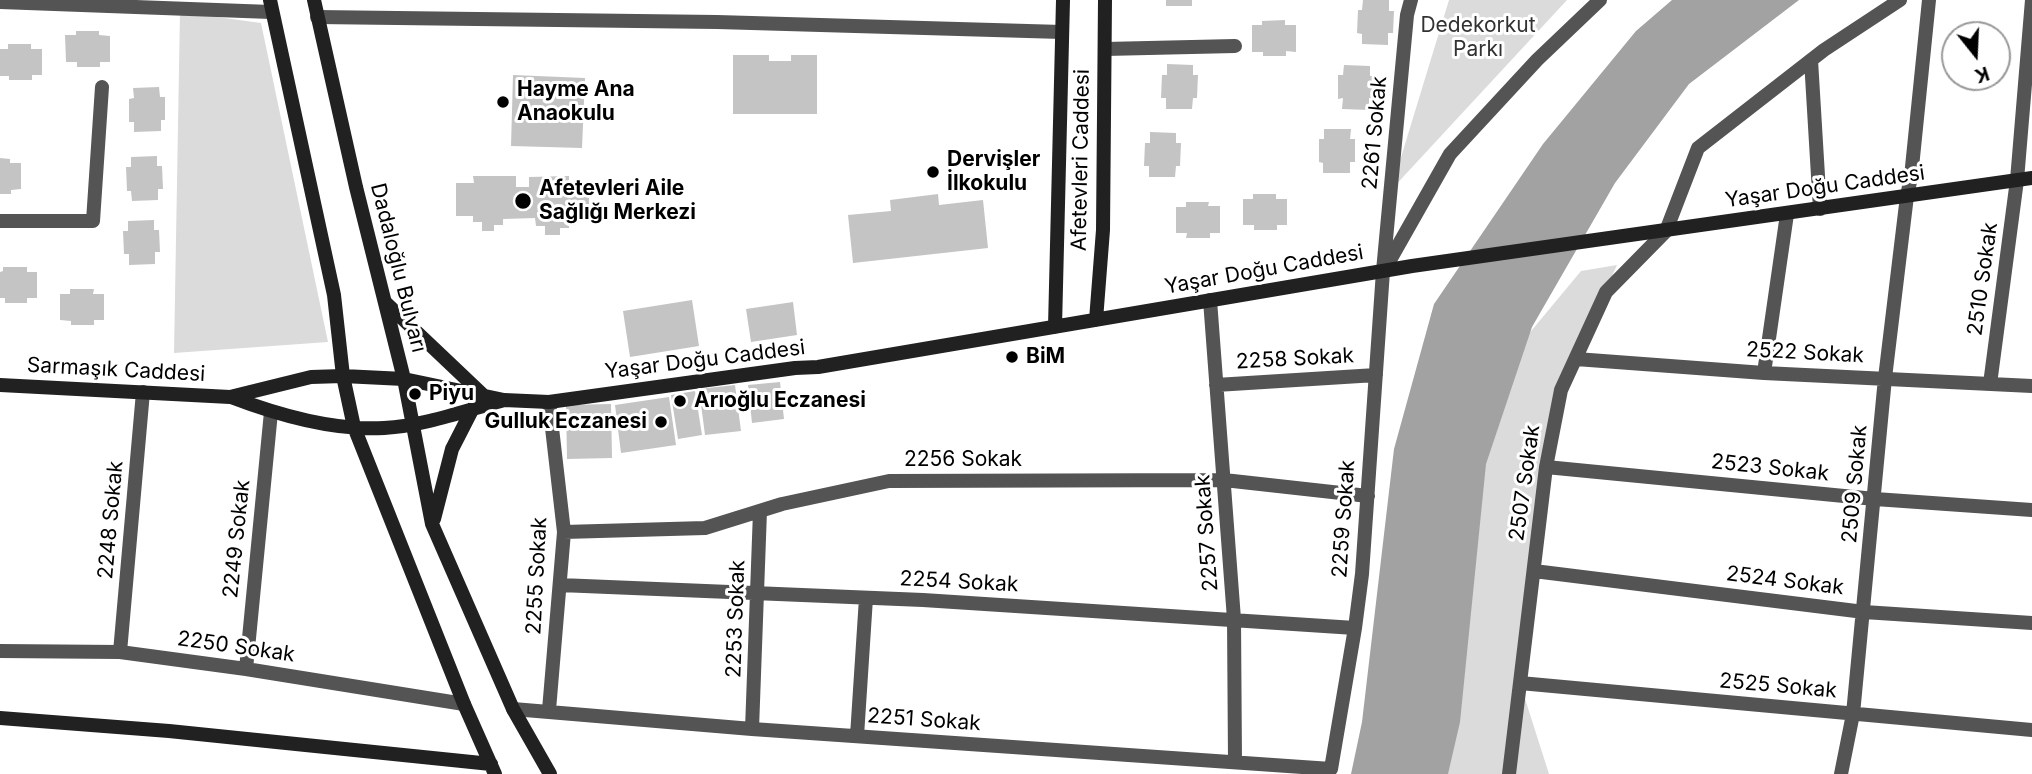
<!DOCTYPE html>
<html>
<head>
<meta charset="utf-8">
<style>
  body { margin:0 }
  #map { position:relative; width:2032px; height:774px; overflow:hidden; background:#fff; font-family:Inter,sans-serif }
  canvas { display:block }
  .north { position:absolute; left:1941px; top:21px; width:70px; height:70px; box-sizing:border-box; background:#fff; border:2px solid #999; border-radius:50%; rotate:162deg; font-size:19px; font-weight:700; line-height:28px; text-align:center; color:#000 }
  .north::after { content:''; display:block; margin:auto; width:24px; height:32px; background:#000; clip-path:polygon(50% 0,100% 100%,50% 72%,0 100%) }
</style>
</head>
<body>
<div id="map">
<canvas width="2032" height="774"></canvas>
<div class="north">K</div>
</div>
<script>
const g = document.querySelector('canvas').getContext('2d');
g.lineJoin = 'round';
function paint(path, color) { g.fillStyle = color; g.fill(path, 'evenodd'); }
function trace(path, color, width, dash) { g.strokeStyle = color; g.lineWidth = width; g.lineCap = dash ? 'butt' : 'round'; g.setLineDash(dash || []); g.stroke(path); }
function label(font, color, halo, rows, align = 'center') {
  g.font = font + ' Inter,sans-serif'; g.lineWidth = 6; g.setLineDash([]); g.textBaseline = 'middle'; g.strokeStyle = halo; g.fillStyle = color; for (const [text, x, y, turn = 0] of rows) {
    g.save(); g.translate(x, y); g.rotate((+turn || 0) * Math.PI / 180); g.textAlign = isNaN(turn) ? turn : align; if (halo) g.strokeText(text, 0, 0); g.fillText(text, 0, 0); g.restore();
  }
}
paint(new Path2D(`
  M1449 0H1567L1391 190Z
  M180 12 261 23 328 342 174 353Z
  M1617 265 1566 378 1520 683 1549 774H1430L1460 526 1507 360 1581 271Z`), '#dbdbdb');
paint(new Path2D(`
  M1672 0H1799L1689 84 1615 183 1532 327 1486 464 1460 722 1448 774H1351L1362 722 1394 449 1434 304 1543 144 1636 31Z`), '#a2a2a2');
paint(new Path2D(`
  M1166 0H1192V6H1166Z
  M1363 0H1389V11H1394L1393 33H1388V45L1362 44V34L1357 33 1358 10H1362Z
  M1285 20V25H1296V52L1286 51V56H1263V52H1252V25H1262V21Z
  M76 31H99V35L110 36V62H100V67H77V62H66L65 35H76Z
  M8 44H31V49H42V75H32V80H9V76H0V49H8Z
  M733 55H769V61H791V55H817V114H733Z
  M1167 64 1193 65V75H1198L1197 98H1193L1192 109H1166V98H1161L1162 75H1167Z
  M1344 65 1370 66V76H1374V99L1369 98V110L1342 109 1343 98 1338 99V75H1343Z
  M513 75 585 78 582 148 511 146Z
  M159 87 160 97H165V120H161V131L134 132V122H129V99L134 98 133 88Z
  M1324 129H1351L1350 139H1355V162H1350V173H1323V163L1319 162V139H1324Z
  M1150 132 1176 133V143H1181L1180 166H1176L1175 177H1149V166H1144L1145 143H1150Z
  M157 156V166H162L163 189H158V200L132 201 131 191H127L126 167H131V157Z
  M0 158 10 159V163H21V189L11 190V194H0Z
  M473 176H516V187H529V177L569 176V184H589V221H569V228H560V235H545V226H536L535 218 503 219V225H494V231H482V222H473V216H456V183H474Z
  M938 194 939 205 983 200 988 248 853 263 848 215 891 211 890 200Z
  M1253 194H1276V199H1287V225H1277V230H1254V225H1243V199H1253Z
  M1186 202H1209L1208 206H1220V233H1210V238H1186L1187 233H1176V207H1186Z
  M154 220V230H159L160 252H155V264L129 265V254H124L123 231H128V221Z
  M3 267H27V272H37V298H27V303H5V298H0V272L3 271Z
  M70 289H94L93 294H104V320H94V325H71V321L60 320V294H70Z
  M692 300 699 346 630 357 623 311Z
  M793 302 797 335 751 342 746 309Z
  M780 382 784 419 752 423 748 385Z
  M735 385 741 431 705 435 699 389Z
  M695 391 702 435 678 439 671 395Z
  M669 397 676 445 621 453 615 405Z
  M611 404 612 458 567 459 566 405Z`), '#c4c4c4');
trace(new Path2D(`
  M0 2 271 12
  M317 17 717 22 1062 32
  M1105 49 1235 46
  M1811 60 1820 209
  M0 221H93L102 87
  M1386 267 1450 154 1537 60 1600 0
  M1210 300 1234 619 1235 762
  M1576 359 1764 373 2032 386
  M1764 373 1787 214
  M1990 384 2017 180 2032 0
  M1216 385 1376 375
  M1546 467 1875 499 2032 510
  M564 532 705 528 782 504 889 481 1224 480 1368 496
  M1534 571 1864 612 2032 623
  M560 585 923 600 1355 628
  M0 651 120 652 246 669 464 704
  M120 652 143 392
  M246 669 271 412
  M1520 683 2032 730
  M513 709 752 729 1331 769 1355 628 1362 574 1383 271 1407 15 1411 0
  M549 710 564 532 549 402
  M752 729 760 511
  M857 736 866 598
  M1509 774 1546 467 1561 390 1606 292 1666 231 1698 148 1824 50 1900 0
  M1841 774 1853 714 1885 378 1907 196 1911 177 1929 0`), '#545454', 14);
trace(new Path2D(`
  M270 0 334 295 343 376 354 427 464 704 495 774
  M314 0 356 187 404 379 432 524 513 709 550 774
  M386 303 483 395
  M1096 320 1103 230 1105 0
  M1055 327 1063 0
  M0 385 230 397 311 377 343 376 404 379 504 400 549 402 795 368 818 367 1412 266 2032 178
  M231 397C278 415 333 431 384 428 423 426 464 411 501 401
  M434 519 452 449 473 408
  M0 718 169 731 491 764`), '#212121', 14);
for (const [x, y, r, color] of [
  [503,102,7,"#000"],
  [933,172,7,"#000"],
  [523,201,9,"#000"],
  [1012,357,7,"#000"],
  [415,394,7,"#000"],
  [680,401,7,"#000"],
  [661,422,7,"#000"]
]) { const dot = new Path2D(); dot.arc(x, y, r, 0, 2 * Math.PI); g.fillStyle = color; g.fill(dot); trace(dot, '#fff', 2.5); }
label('21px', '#323232', '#fff', [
  ["Dedekorkut",1478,26],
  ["Parkı",1478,50]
]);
label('bold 21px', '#000', '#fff', [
  ["Hayme Ana",517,90],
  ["Anaokulu",517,114],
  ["Dervişler",947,160],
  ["İlkokulu",947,184],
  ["Afetevleri Aile",539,189],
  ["Sağlığı Merkezi",539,213],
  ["BiM",1026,357],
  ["Piyu",429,394],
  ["Arıoğlu Eczanesi",694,401],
  ["Gulluk Eczanesi",647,422,"right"]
], 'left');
label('21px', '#000', '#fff', [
  ["2261 Sokak",1375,133,-85],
  ["Afetevleri Caddesi",1081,160,-89],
  ["Yaşar Doğu Caddesi",1825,187,-8],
  ["Dadaloğlu Bulvarı",398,268,76],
  ["Yaşar Doğu Caddesi",1264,270,-10],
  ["2510 Sokak",1983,279,-82],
  ["2522 Sokak",1805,353,3],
  ["2258 Sokak",1295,359,-3],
  ["Yaşar Doğu Caddesi",705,360,-7],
  ["Sarmaşık Caddesi",116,370,3],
  ["2256 Sokak",963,460],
  ["2523 Sokak",1770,468,6],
  ["2507 Sokak",1525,483,-82],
  ["2509 Sokak",1855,484,-85],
  ["2259 Sokak",1344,519,-86],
  ["2248 Sokak",111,520,-85],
  ["2257 Sokak",1207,533,-94],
  ["2249 Sokak",237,539,-84],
  ["2255 Sokak",537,576,-87],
  ["2524 Sokak",1785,581,7],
  ["2254 Sokak",959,582,3],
  ["2253 Sokak",736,619,-88],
  ["2250 Sokak",236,647,8],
  ["2525 Sokak",1778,686,5],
  ["2251 Sokak",924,720,4]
]);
</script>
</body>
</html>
